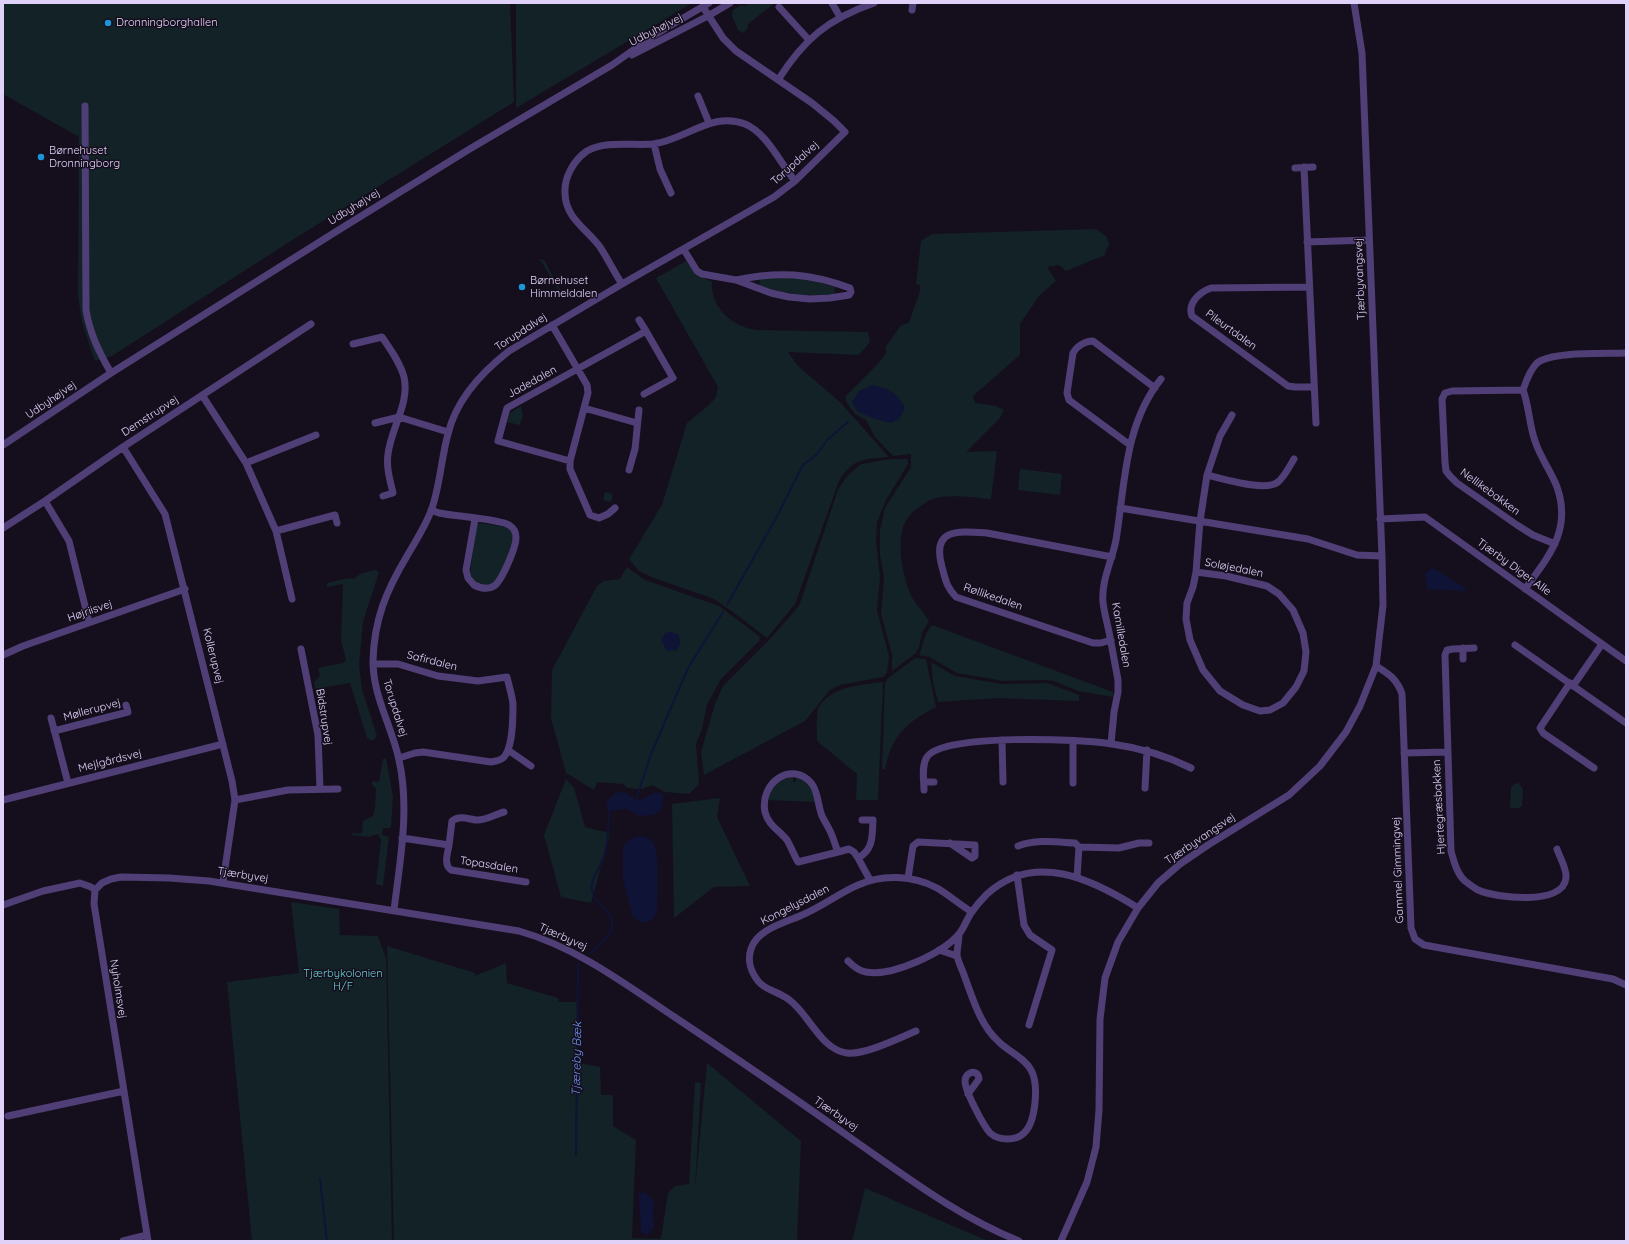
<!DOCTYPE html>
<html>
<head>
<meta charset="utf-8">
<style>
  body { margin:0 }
  #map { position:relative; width:1629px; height:1244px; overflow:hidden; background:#150f1d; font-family:Quicksand,sans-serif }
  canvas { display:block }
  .frame { position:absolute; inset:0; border:4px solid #e0d1f9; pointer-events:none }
</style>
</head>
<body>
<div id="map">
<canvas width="1629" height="1244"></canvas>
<div class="frame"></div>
</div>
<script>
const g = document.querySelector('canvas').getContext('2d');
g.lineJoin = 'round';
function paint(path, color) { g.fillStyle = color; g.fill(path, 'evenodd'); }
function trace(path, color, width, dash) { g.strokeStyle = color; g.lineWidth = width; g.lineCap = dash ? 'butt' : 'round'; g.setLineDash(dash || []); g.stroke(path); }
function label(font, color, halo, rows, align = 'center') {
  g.font = font + ' Quicksand,sans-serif'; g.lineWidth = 3; g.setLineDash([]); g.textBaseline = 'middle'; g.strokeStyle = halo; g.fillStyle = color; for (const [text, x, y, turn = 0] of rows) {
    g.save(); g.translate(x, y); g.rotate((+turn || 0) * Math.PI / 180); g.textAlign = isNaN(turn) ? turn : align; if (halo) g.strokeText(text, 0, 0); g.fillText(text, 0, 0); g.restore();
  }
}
paint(new Path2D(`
  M3 3H510L514 102 286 244 112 356 95 361 82 322 78 296 79 137 3 94Z
  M516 3H692L516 108Z
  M748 3H775L749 23 747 29 743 33 738 30 732 16 733 10 741 5 746 6Z
  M1096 229 1107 237 1109 246 1106 250 1105 255 1066 271 1059 265 1047 267 1056 281 1039 296 1020 324V355L973 396 975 403 996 406 1004 410 1000 418 966 452 997 451 991 499C973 498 947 493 930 500 923 504 911 512 907 519 894 538 903 580 913 599 918 606 924 614 929 621L922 633 919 648 916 653 892 671V655L881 613 884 578 880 555V530L885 508 911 467V454L893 456 875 437 866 420 855 414 847 403 845 397 877 365 887 352 885 348 901 325 909 323 920 291V285L916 284 921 241 932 234Z
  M537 259 544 260 561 291H559L541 261Z
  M686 261C694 272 700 277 712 282 710 308 734 328 758 330L868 332 870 342 859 355 788 352 798 366 840 402 889 457C864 459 853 458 839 481L795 604 767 638 733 612 714 599 654 578 639 571 629 559 662 505 687 423 710 404 716 397 718 387 656 278Z
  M760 278H804L835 287 834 294C804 297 788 294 759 286Z
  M521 406 523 416 520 424 519 425 507 422 510 413Z
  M891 459H907L908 464 886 500 877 522 876 541 880 577 877 611 889 656 887 673 883 677 840 685 830 690 805 721 704 775 701 752 715 704 723 686 768 641 799 606 838 490 846 477 861 464Z
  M1020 469 1062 474 1060 495 1018 490Z
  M605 492 613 494 611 502 603 500Z
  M478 523 506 527C509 529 512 532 513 536 514 546 500 579 491 584 488 585 486 585 482 585 475 583 472 580 470 573L476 525Z
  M627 567 645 580 719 606 759 636 760 640 721 679 707 705 702 729 696 744 699 784 689 794 665 792 652 785 642 789 627 788 623 784 597 782 594 790 566 773 551 718 552 670 597 586 604 581 620 579Z
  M375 570 379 572 363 622 359 665 362 690 377 736 374 740H370L367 738 350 683 315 689 314 682 320 676 318 668 343 663 346 660 341 640 343 584 327 587V583L349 578 354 579 360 574Z
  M932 625 1113 692V697L1078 691 1054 681 1043 680 1004 681 957 673 929 657 919 655C924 643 923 635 932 625Z
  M915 658 926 659 936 707C906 723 892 735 885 769H882L885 683 887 679Z
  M931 662 955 676 1002 684 1047 683 1079 695V701L998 698 938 702 933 682Z
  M883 682 878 800H856L857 774 817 741C817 733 816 716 818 709 829 686 861 685 883 682Z
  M386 758 393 797 391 826 389 828H383L382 835 389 837 383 886 376 884 381 840 378 834 368 837 352 835V833L360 834 362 832 363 821 373 816 375 807 376 789 371 783 373 781 379 782 383 759Z
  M793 777V782H796V778C809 779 812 791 816 802L767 800C771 785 778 780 793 777Z
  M566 779 574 788 585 827 610 833 591 903 561 897 544 835Z
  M1519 783 1523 790 1522 806 1519 808H1510L1511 788 1514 784Z
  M720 798 717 817 750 886 714 887 674 918 672 804Z
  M291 902 339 909 340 935 378 936 386 958 392 1241H252L227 982 299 973Z
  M387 946 475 973V976L506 963 507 983 558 998 559 1002H578L579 1063 600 1067 601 1095H613V1126L636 1140 632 1238 661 1239 668 1193 675 1186 689 1184 695 1082 701 1083 695 1189 707 1063 801 1141 797 1241H394Z
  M865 1188 988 1241H852Z`), '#122226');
paint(new Path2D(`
  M873 385C889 389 898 393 905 408L899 419 891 423 875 419 857 411 852 402 859 391Z
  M1433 568 1467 589 1465 591 1427 589 1425 573Z
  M671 632 679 635 680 644 677 650 667 651 661 640 665 633Z
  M618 792 626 793 638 801C647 798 650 791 661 793L664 798 661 810 653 815 638 816C625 803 621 812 607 810 605 801 611 796 618 792Z
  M639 836C645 836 650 838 653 843 660 854 657 894 657 909L654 918 648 922H641L633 917 623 880V846L632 838Z
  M644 1192 654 1200 653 1215 654 1228 647 1235 641 1232 639 1197V1194Z`), '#0f1336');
trace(new Path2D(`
  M727 605 776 518 803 465 817 454 828 439 848 422
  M636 800 651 754 688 668 723 612
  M591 953C597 946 605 941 610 933 621 913 588 903 592 884 594 874 602 865 604 856 609 842 608 825 609 810
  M576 1155 578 963
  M320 1179 327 1241`), '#0f1336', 2);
trace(new Path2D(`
  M832 3 840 17
  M779 7 809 40
  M912 10 913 3
  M632 55 708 16 730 3
  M778 80C804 39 828 19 874 3
  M698 96 709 123
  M85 106 86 310C90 334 99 352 111 373
  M654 144 660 169 671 193
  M1304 167 1316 423
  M1295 168 1313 167
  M1307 242 1369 240
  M684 250 697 271 702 274 736 280 771 293 789 297 810 299 830 298 849 295 851 292 850 288C809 273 779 271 736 280
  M622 284C614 272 608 259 600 247 587 229 565 218 565 193 564 177 574 160 587 151 606 140 632 146 653 144 685 140 712 111 745 124 767 133 780 163 795 181
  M1309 287 1211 288C1200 292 1187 303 1192 316L1288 386 1295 387H1314
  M639 320 646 331
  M552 325 587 385 588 393 570 461V469L590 515 599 518 608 514 615 508
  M353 344 382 337C390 349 400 362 404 377 410 403 391 428 388 454 386 467 390 480 393 493L383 496
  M1523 390 1452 391 1445 393 1442 399 1445 462 1446 471 1450 476 1457 483 1517 525 1533 535 1555 544
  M202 395 246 463 276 531 292 599
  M584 408 637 423
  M375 423 399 417 448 432
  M3 445 111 373 337 231 468 150 612 65 656 34 709 3
  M1130 445 1069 400 1067 393 1073 353C1077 346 1085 341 1093 341L1155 388
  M123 447 165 514 232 781 235 800 223 882
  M570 461 498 441 507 408 646 331 673 378 644 394
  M246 463 316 435
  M629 470 635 449 639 410
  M1207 475C1222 479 1266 492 1278 482 1285 476 1289 467 1294 459
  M45 501 69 541 89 622
  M1120 508 1308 539 1357 555 1382 556
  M431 510 439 513C452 516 500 519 509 525 514 528 516 533 516 538 516 547 502 581 494 586 488 590 480 588 474 585L468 578 466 570 475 519
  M1380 519 1425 517 1626 661
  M3 528 45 501 123 447 311 324
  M276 531 335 515 337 523
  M1196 572 1226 576 1267 586 1279 594 1293 610 1303 633 1306 652 1304 671 1296 687 1283 703 1270 710 1260 711 1243 705 1220 691 1203 670 1190 640 1186 619 1187 603 1193 587 1196 572 1200 521 1207 475 1220 436 1232 415
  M1525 589C1549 556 1572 530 1557 487 1551 471 1540 457 1535 441 1529 424 1529 406 1523 390 1526 381 1530 370 1537 363 1551 351 1606 354 1626 353
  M1111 640 1101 643H1093L956 597C946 586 946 581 942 567 931 528 958 531 987 533L1112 557
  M1515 645 1626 723
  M1463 648V659
  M1474 648 1453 649 1447 650 1445 655 1451 851C1454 862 1457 874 1465 881 1469 884 1474 888 1478 890 1496 898 1563 906 1566 878 1567 869 1560 858 1557 849
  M301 649 318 735 320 789
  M3 655 23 646 185 589
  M373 664H398L438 676 478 681 507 677C509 686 512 695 513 704 513 718 513 749 503 758 499 761 496 761 491 762L423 752 415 753 399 758
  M1376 666C1389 674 1397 679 1402 694L1411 928 1415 939 1424 945 1613 979 1626 985
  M1570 683 1540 728 1543 733 1594 768
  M1573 686 1602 644
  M51 718 68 783
  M54 731 128 712 126 705
  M1002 740 1003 782
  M1111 744 1114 712 1118 692V680C1115 664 1112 648 1109 632 1107 622 1104 612 1103 602 1101 581 1112 561 1116 540 1125 485 1124 425 1161 379
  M508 750 531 766
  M1404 753 1447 752
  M924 782H934
  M1073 783V742
  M1145 788 1147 750
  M924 790C924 781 921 766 927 757 942 733 1083 739 1112 744 1141 748 1165 755 1191 768
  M3 800 223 744
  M235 800 288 790 338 789
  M402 838 449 845C448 853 443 864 451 870L526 882
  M449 845 452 821C460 815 468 819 476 820 485 821 496 814 504 812
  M1018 846C1037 839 1056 842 1075 843L1079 847 1119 848 1139 843H1149
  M838 852 798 862C794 855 791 847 787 840 779 830 768 825 765 812 759 782 793 760 812 784 818 792 818 806 822 816 824 820 827 825 829 829 833 836 835 845 838 852L849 849 854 852 858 858 870 880
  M858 858C874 849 872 836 873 820H862
  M1017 875 1024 925 1030 935 1052 950 1029 1025
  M1077 877 1079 847
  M908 878 913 846 918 842 975 845V856L972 858 950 843
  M95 890 102 883 111 879 121 877 169 878 209 881 519 931C578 948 625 984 676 1018 736 1058 796 1099 855 1141 908 1178 959 1217 1019 1241
  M95 890 94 904 148 1241
  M3 905 43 891 80 883 91 887 95 890
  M394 910C400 860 410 809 399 760 392 726 373 697 373 661 374 620 386 591 407 556 415 542 425 527 431 511 440 487 441 459 448 434 456 400 482 372 509 351L622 284 774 197 795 181 845 132 834 121 812 103 736 51 723 38 703 7
  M959 934C959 941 957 948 957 955 958 962 962 969 964 975 973 999 980 1025 999 1042 1009 1052 1024 1057 1031 1070 1039 1084 1036 1122 1024 1133 1016 1141 999 1141 990 1133 983 1125 965 1091 965 1081 965 1072 978 1068 979 1079L968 1094
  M939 950 957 956
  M848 961C853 966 859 971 866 972 892 977 943 953 959 934 964 928 967 919 971 913 976 906 982 899 987 894 1034 851 1092 879 1138 908
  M916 1031C899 1038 865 1055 847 1053 823 1050 811 1020 795 1005 792 1002 788 998 783 996 775 991 764 989 758 981 751 972 747 960 751 949 757 929 785 923 802 915 822 907 839 893 858 885 882 874 913 875 937 888 949 895 960 905 972 912
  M8 1116 124 1091
  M123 1241 147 1235
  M1061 1241 1087 1182 1096 1147 1099 1110 1100 1019 1105 978 1118 942 1138 908 1158 883 1180 864 1208 845 1289 795 1320 766 1346 732 1360 706 1376 666 1383 605 1382 556 1362 53 1354 3`), '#503f76', 7);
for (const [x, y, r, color] of [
  [108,23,4,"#1c96d9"],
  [41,157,4,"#1c96d9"],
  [522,287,4,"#1c96d9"]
]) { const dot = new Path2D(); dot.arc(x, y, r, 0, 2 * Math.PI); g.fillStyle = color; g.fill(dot); trace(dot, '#150f1d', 1.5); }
label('11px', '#e0d1f9', '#150f1d', [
  ["Dronningborghallen",116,23],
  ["Børnehuset",49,151],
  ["Dronningborg",49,164],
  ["Børnehuset",530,281],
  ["Himmeldalen",530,294]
], 'left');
label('11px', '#e0d1f9', '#150f1d', [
  ["Udbyhøjvej",656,30,-27],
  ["Torupdalvej",795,163,-42],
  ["Udbyhøjvej",354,207,-32],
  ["Tjærbyvangsvej",1360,279,-92],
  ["Pileurtdalen",1231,330,36],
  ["Torupdalvej",521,332,-33],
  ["Jadedalen",532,382,-29],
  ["Udbyhøjvej",51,400,-34],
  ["Demstrupvej",150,416,-33],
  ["Nellikebakken",1490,492,36],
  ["Tjærby Diger Alle",1514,567,36],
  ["Soløjedalen",1234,568,11],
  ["Røllikedalen",993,597,19],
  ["Højriisvej",90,611,-19],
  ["Kamilledalen",1121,635,80],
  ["Kollerupvej",213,656,76],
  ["Safirdalen",432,661,14],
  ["Torupdalvej",395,708,73],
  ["Møllerupvej",92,710,-15],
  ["Bidstrupvej",324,717,81],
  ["Mejlgårdsvej",110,761,-14],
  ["Hjertegræsbakken",1439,807,-93],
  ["Tjærbyvangsvej",1200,839,-34],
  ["Topasdalen",489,865,9],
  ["Gammel Gimmingvej",1398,870,-92],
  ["Tjærbyvej",243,875,9],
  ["Kongelysdalen",795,905,-27],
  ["Tjærbyvej",563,937,24],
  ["Nyholmsvej",118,989,81],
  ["Tjærbyvej",836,1114,35]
]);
label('11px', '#67cecf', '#150f1d', [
  ["Tjærbykolonien",343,974],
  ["H/F",343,987]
]);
label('italic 12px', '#6c90ec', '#150f1d', [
  ["Tjæreby Bæk",577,1059,-89]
]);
</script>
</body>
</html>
